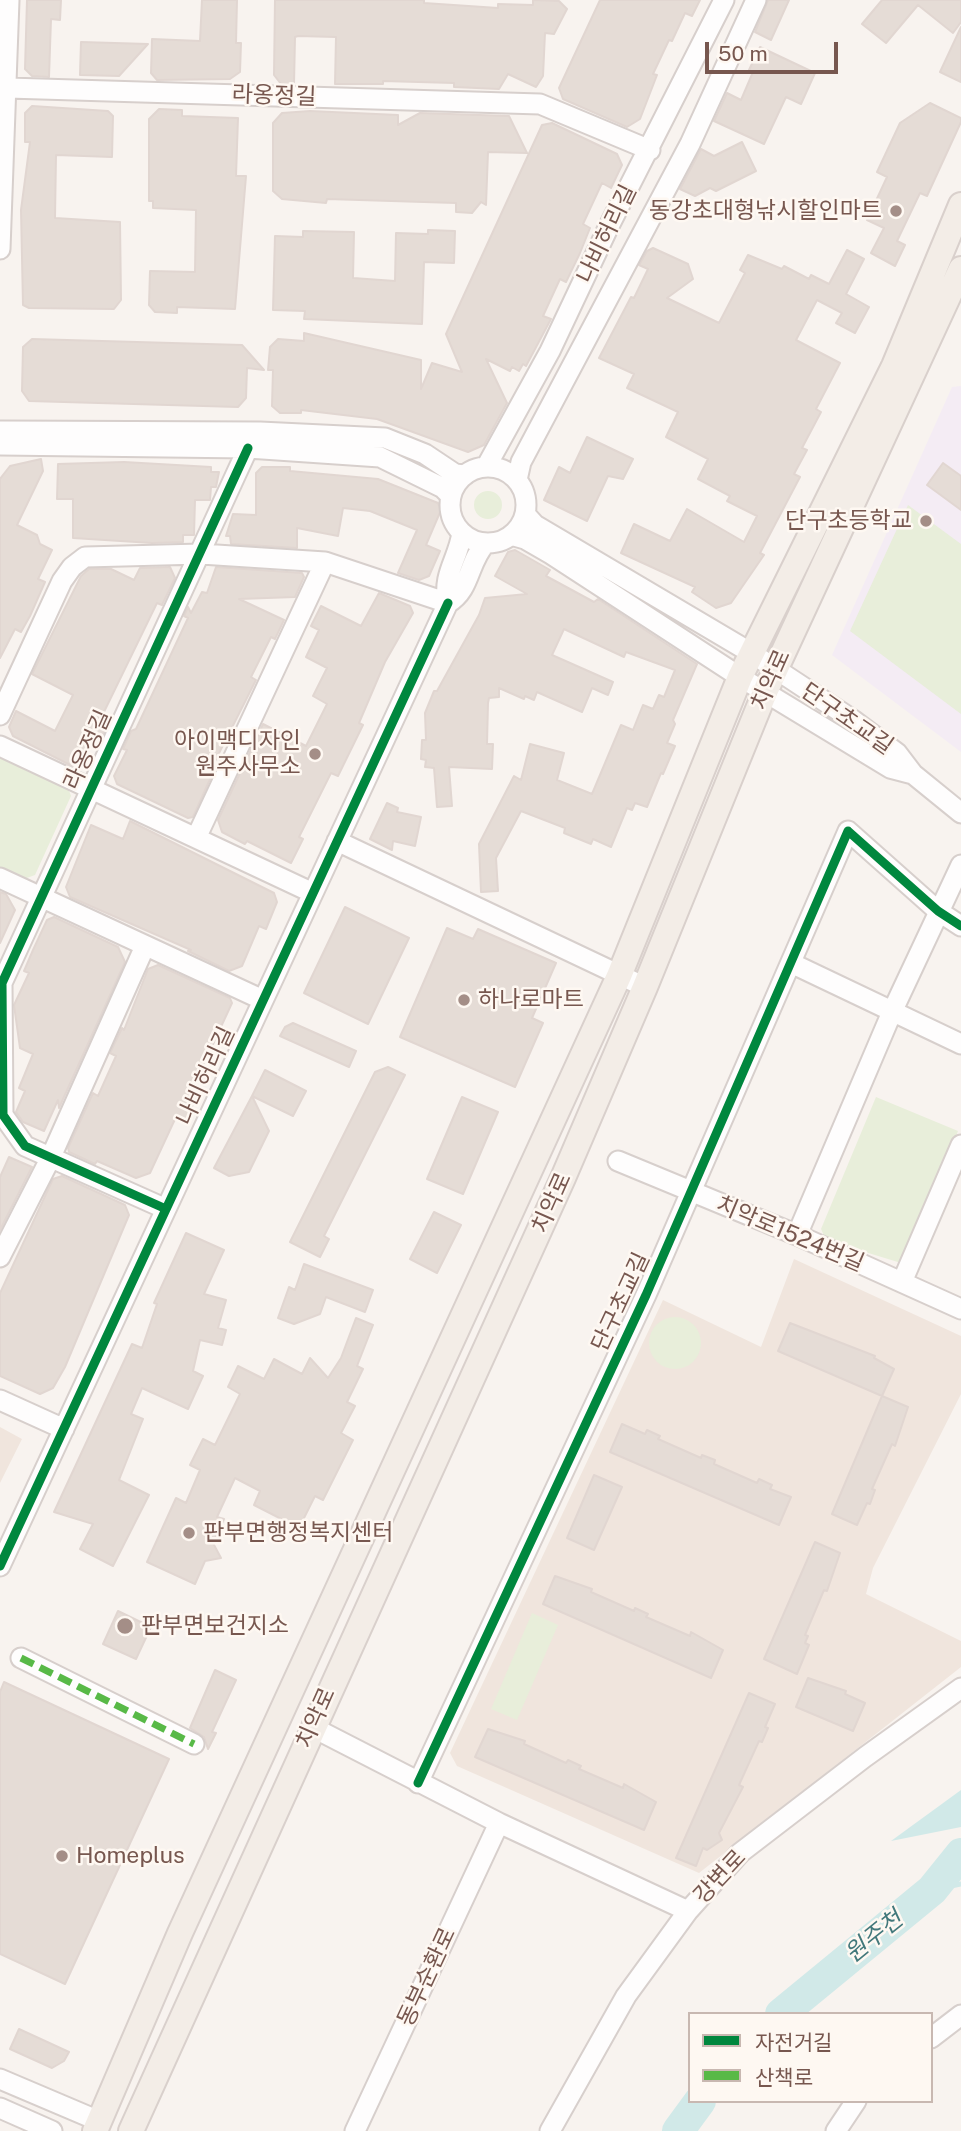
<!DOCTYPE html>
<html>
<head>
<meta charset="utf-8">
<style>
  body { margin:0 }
  #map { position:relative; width:961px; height:2131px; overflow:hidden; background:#f8f3ef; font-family:"Public Sans","Noto Sans KR",sans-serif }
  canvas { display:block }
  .legend { position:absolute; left:688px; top:2012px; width:245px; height:91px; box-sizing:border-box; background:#fef8f2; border:2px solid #c8b8b1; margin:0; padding:9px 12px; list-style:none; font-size:21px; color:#77574f }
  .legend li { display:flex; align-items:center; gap:14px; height:35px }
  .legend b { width:35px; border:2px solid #c8b8b1 }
  .scale { position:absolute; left:705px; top:42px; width:133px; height:32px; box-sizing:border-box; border:4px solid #77574f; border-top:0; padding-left:9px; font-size:21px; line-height:24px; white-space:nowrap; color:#77574f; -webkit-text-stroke:5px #fef8f2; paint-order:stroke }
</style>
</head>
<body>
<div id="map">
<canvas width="961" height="2131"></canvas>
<ul class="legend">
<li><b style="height:9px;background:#00873e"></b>자전거길</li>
<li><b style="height:9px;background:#58b947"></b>산책로</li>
</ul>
<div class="scale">50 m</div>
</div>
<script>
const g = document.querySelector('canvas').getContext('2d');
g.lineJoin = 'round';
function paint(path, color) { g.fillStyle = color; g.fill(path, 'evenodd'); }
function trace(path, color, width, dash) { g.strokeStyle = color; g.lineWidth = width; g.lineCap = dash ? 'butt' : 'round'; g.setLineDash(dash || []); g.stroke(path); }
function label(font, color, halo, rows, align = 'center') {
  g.font = font + ' "Public Sans","Noto Sans KR",sans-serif'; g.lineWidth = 5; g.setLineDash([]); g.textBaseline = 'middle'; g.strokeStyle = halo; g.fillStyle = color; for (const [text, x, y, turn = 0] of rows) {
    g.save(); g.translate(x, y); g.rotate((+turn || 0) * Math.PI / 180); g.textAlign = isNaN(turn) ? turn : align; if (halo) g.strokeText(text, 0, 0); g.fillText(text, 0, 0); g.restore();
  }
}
paint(new Path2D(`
  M794 1259 961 1336V1394L873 1568 866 1594 961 1641V1667L699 1873 457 1766 450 1753 663 1300 761 1347Z
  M0 1427 22 1439 0 1483Z`), '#f0e5dd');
paint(new Path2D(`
  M961 386V752L832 655 952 387Z`), '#f4ecf4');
paint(new Path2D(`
  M474 505a14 14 0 1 1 28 0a14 14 0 1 1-28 0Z
  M908 505 961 544V714L850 631Z
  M0 755 67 785 71 796 35 875 24 879 0 868Z
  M876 1097 958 1131 908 1261 901 1263 826 1240 821 1229Z
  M649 1343a26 26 0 1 1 52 0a26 26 0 1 1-52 0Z
  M532 1613 558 1625 517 1720 491 1709Z`), '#e8eeda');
paint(new Path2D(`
  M961 1790V1827L891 1841Z`), '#d1e9e8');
trace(new Path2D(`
  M932 1890 961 1884`), '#d1e9e8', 5);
trace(new Path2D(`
  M781 2014 932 1890 961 1854
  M678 2131 700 2101`), '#d1e9e8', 32);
const building = new Path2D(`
  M27 0H61L60 20 51 19 49 77 32 76 25 69Z
  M202 0H237L236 43H241L240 72 230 79 157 80 151 73 152 39 200 41Z
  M275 0H424V3L498 8V4L533 5V0L559 1 567 9 554 34 545 33 543 76 536 87 508 74 499 89 454 87V83L383 81V84H335L336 37 298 36 295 37 294 84H281L274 75Z
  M600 0H700L692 16 685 13 672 41 669 40 653 74 657 75 640 119 627 127 563 99 559 88Z
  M768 0H789L771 40 755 32Z
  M882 0H961V22L953 33 918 5 886 43 862 24Z
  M961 27V82L940 72Z
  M81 42 148 44 119 76 80 75Z
  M760 47 815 73 801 104 786 97 764 144 714 121 727 93 741 100 753 72 749 70Z
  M930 103 961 118V122L927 196 920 193 897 241 905 245 895 266 871 253 884 228 867 220 887 177 877 172 900 123Z
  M32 106 108 111 113 116 112 157 56 155 55 218 120 222 121 300 114 309 29 308 23 305 21 210 30 142H25V113Z
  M159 109 182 110V116L238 118 236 176H246L235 309 177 307V313L155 312 149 305 150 271 195 272 196 210 153 208V201H149V119Z
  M310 111 398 115V125L420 113 509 116 527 153 488 152 486 205 481 202 472 213 456 212V203L327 199 326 203 282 199 273 191V123L282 113Z
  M552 123 617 154 622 165 611 188 602 183 583 224 590 228 580 253 566 282 560 279 543 316 551 319 526 366 523 364 519 371 512 367 510 371 486 359 507 403 484 445 468 452 377 419 301 410V413H280L272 406 273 370H268L270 347 278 339 304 341V333L421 360V389L432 363 462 372 446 334 542 125Z
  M742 142 756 171 716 191 710 188 695 196 680 189 701 149 714 156Z
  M428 230 455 231 454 263 424 262 422 324 304 319 305 311 273 310 275 236 303 237V231L354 232 353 278 395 281 396 233 428 234Z
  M653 248 688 264 693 279 667 298 719 323 745 273 740 270 748 255 782 269 784 266 809 279 811 275 829 284 847 250 864 259 846 294 869 307 855 333 836 323 842 313 817 300 796 340 840 363 816 409 821 412 802 448 807 450 794 474 800 477 760 553 764 555 731 603 716 608 692 592 695 587 621 553 634 524 670 541 687 509 744 542 757 516 727 501 730 496 698 479 708 459 666 437 678 412 627 388 634 374 599 358 631 297 634 298 648 269 639 265 647 251Z
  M32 339 242 345 264 370 247 368 246 398 238 407 29 401 22 391 23 347Z
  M587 437 633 459 623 479 608 476 587 521 544 500 559 467 570 473Z
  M41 459 43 471 17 525 37 535 40 544 52 550 38 579 45 582 30 616 21 632 15 629 0 658V479L10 466Z
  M124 462 211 467V472H219L216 487H211L210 500H195L194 535H183V542L152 543 73 538V499H57L58 464Z
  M943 463 961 476V510L927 485Z
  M262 467H290V471L378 479 438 503 441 510 426 545 440 551 429 576 419 580 398 573 417 530 370 511 343 508 338 536 297 528V548L231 544 230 536H226L233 514 256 515V473Z
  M515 550 550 570 546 576 594 602 598 599 697 664 673 720 675 724 667 743 675 746 663 774 661 773 647 807 635 803 632 810 627 808 611 847 593 839 591 844 564 833 565 828 521 811 496 858 498 891 481 892 479 844 514 776 521 780 530 744 564 753 557 780 592 794 621 725 633 730 643 705 653 709 659 695 664 697 675 670 626 652 624 657 564 629 552 655 613 682 608 695 592 688 582 712 537 692 534 700 525 696 524 699 499 688V697L489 698 488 703 487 744H493L492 769 449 767 452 806 437 807 434 768 425 767 426 760 421 759 422 740H426L425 713 434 691H437L479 615 485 598 527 594 495 576 508 552Z
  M170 567 175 578 162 605 157 603 102 716 110 720 98 744 93 742 84 760 72 766 13 736 9 727 16 711 55 731 73 695 32 674 81 576 89 569H111L134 580 140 568Z
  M216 567 302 573 304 577 295 597 239 599 284 620 275 639 271 637 251 677 256 680 213 765 216 766 193 817 188 818 117 784 114 776 127 750 123 749 131 731 136 729 188 618 184 616 188 607 191 613 202 592 207 593Z
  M379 593 410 606 413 613 385 662 359 723 363 725 338 776 331 773 299 837 303 839 291 863 247 841 245 844 222 832 218 820 263 724 306 746 327 704 313 696 327 668 306 657 319 630 311 626 321 606 361 626Z
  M387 803 398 808 397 812 421 817 415 846 393 841 392 850 370 839Z
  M130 821 274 893 277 902 266 929 259 926 242 966 229 971 188 951 191 950 70 897 66 887 91 825 123 839Z
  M0 892 6 894 15 910 0 943Z
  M345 907 409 938 368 1024 304 993Z
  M54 917 118 947 125 962 59 1108 58 1100 44 1131 23 1122 16 1112 25 1091 19 1088 33 1054 20 1048 14 1005 29 973 24 971 33 950 47 920Z
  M447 928 473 939 478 929 556 963 532 1018 543 1023 515 1087 400 1037Z
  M158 965 230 998 232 1003 189 1096 195 1099 186 1121 176 1117 150 1173 136 1178 97 1161 95 1164 69 1152 68 1148 93 1093 98 1096 116 1056 110 1053 122 1028 124 1030 148 969Z
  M293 1023 356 1051 349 1067 280 1036 285 1027Z
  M388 1067 405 1075 324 1236 329 1239 320 1257 290 1242 375 1072Z
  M265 1070 306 1091 293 1116 252 1096Z
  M252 1096 269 1131 249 1172 229 1176 214 1168Z
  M462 1097 498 1112 463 1194 427 1179Z
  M9 1157 32 1167 0 1230V1177Z
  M62 1176 125 1205 129 1215 65 1367 53 1388 40 1394 0 1376V1293L53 1179Z
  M434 1212 461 1225 437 1273 410 1259Z
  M186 1233 224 1250 204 1294 226 1300 218 1328 226 1330 222 1345 200 1340 193 1371 203 1376 188 1409 142 1388 131 1414 143 1419 119 1480 149 1495 113 1566 80 1549 93 1524 54 1512 132 1344 142 1348 157 1304 154 1303Z
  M304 1264 373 1290 365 1312 326 1297 320 1314 294 1324 278 1318 289 1287 295 1290Z
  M356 1318 373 1325 357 1366 363 1369 347 1402 355 1406 341 1433 353 1440 323 1500 315 1496 299 1528 254 1505 260 1491 235 1478 217 1517 224 1519 213 1543 221 1558 205 1561 195 1584 147 1562 176 1498 186 1503 200 1470 190 1465 203 1439 215 1445 240 1394 228 1387 238 1366 264 1379 274 1359 302 1374 310 1358 328 1378 341 1358Z
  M790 1323 875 1356 874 1358 894 1369 882 1396 778 1351Z
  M882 1396 908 1407 895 1446 892 1444 872 1489 875 1490 870 1504 867 1503 857 1525 832 1514Z
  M622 1424 645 1434 647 1430 660 1436 658 1439 701 1458 702 1455 715 1460 714 1464 757 1483 759 1479 772 1485 770 1489 791 1497 779 1525 610 1452Z
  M594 1475 622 1487 594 1550 567 1538Z
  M815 1542 840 1553 827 1591 824 1590 805 1635 808 1636 805 1643 809 1645 797 1674 764 1659Z
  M555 1576 592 1589 591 1592 634 1611 635 1608 648 1614 646 1617 690 1636 691 1632 723 1650 711 1678 543 1604Z
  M118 1611 151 1627 136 1659 103 1644Z
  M215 1670 236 1680 212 1732 216 1733 208 1749 204 1737 190 1728Z
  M808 1678 846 1691 845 1694 865 1703 853 1731 796 1707Z
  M4 1682 169 1759 65 1984 0 1954V1692Z
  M749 1693 775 1704 765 1727 768 1728 762 1742 759 1741 739 1785 743 1787 719 1833 722 1840 707 1850 703 1848 696 1866 676 1858Z
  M488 1729 525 1741 524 1744 566 1763 568 1760 581 1766 579 1769 623 1788 624 1784 656 1802 644 1830 475 1757Z
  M19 2029 69 2052 64 2061 52 2068 10 2049Z`);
paint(building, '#e5dcd6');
trace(building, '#e1d6d1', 2);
const minor = new Path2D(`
  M8 88 540 104 650 150
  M0 249 9 0
  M0 431 260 432 385 438 425 454 455 474 465 475
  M0 445 248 448 380 457 443 488 451 496
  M486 467 550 351 608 228 724 0
  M450 505a38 38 0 1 1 76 0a38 38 0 1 1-76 0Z
  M517 480 521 462 690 144 756 0
  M525 514 535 525 753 654 853 720 897 753 913 774 961 813
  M511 535 525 539 551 554 740 677 890 768 913 774
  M448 603C471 590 468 561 486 543
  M448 603C442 574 458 560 462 533
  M0 715 62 581 72 567 85 557 201 554 325 562 448 603
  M0 746 313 893
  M197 836 325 562
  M337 841 645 987
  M0 878 263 1000
  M791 963 961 1044
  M618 1161 797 1235 961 1309
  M166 1209 25 1146 3 1115 2 983 248 448
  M797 1235 892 1012 961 865
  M0 1257 50 1159 145 946
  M902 1282 961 1145
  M0 1400 64 1429
  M0 1566 448 603
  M21 1658 194 1744
  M312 1727 499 1823 688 1911
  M418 1783 646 1295 848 831 938 911 961 926
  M931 2038 961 2015
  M0 2079 99 2121
  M0 2108 52 2131
  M355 2131 499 1823
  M550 2131 626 1996 688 1911 740 1853 865 1757 961 1688
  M836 2131 856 2101`);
const major = new Path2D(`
  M95 2131 180 1933 619 976 740 677 894 366 961 205
  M131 2131 563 1178 645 987 765 692 961 269`);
trace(minor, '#d7cfcc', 23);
trace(major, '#d9d0cc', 28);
trace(minor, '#fefdfd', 19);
trace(major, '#f3ede7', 24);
trace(new Path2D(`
  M21 1658 194 1744`), '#58b947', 7, [14, 7]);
trace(new Path2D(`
  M166 1209 25 1146 3 1115 2 983 248 448
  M0 1566 448 603
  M418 1783 646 1295 848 831 938 911 961 926`), '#00873e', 9);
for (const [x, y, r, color] of [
  [896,211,7,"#a48e87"],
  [926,521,7,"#a48e87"],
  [315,754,7,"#a48e87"],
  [464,1000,7,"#a48e87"],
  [189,1533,7,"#a48e87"],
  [125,1626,9,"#a48e87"],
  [62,1856,7,"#a48e87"]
]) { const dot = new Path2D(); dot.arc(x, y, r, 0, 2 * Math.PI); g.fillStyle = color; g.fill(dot); trace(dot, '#fef8f2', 2.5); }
label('23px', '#77574f', '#fef8f2', [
  ["라옹정길",274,96,2],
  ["나비허리길",607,234,-64],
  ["치악로",771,680,-66],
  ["단구초교길",847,719,35],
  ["라옹정길",88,750,-66],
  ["나비허리길",206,1076,-65],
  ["치악로",552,1203,-66],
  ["치악로1524번길",790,1234,23],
  ["단구초교길",621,1302,-65],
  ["치악로",316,1718,-66],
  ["강변로",720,1877,-47],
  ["동부순환로",427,1977,-65]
]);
label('23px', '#77574f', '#fef8f2', [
  ["동강초대형낚시할인마트",882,211,"right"],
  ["단구초등학교",912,521,"right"],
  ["아이맥디자인",301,741,"right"],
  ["원주사무소",301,767,"right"],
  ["하나로마트",478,1000],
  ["판부면행정복지센터",203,1533],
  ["판부면보건지소",141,1626],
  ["Homeplus",76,1856]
], 'left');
label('italic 24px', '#42787b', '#fef8f2', [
  ["원주천",874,1937,-39]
]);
</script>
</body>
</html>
